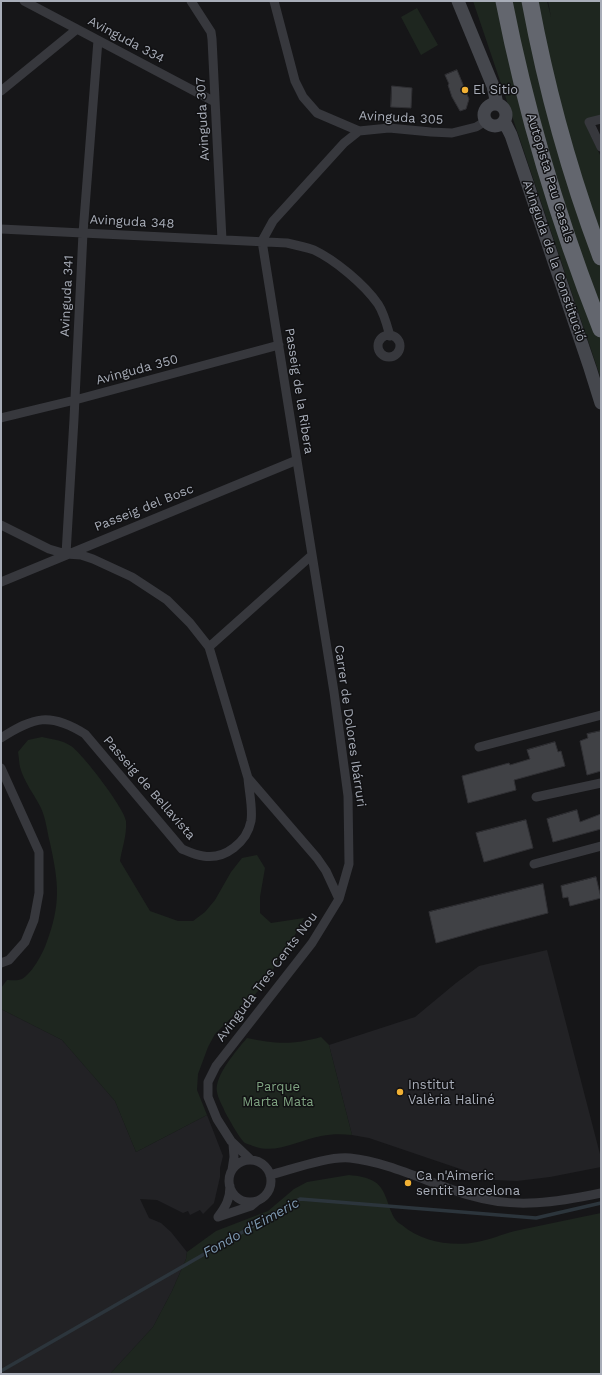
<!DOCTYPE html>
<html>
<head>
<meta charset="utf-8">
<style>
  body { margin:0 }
  #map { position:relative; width:602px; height:1375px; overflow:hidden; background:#161618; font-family:"Work Sans",sans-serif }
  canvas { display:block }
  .frame { position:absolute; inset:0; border:2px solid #a8adb8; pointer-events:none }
</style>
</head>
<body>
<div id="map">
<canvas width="602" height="1375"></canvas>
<div class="frame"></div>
</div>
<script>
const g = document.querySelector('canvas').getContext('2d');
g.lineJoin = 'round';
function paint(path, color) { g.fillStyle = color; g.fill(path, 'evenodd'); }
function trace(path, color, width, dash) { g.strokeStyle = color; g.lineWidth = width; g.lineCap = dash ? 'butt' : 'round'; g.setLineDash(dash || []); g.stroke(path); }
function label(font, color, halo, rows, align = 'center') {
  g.font = font + ' "Work Sans",sans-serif'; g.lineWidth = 3; g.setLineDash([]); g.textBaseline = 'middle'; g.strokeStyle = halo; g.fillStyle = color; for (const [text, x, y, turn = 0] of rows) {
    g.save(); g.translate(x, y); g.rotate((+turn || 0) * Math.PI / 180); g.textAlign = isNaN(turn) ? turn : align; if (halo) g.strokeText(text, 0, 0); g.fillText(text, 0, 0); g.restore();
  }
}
paint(new Path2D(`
  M547 950 601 1158V1167L550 1177 517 1181 495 1180 475 1174 369 1138 352 1135 329 1045 415 1017 456 983 479 966Z
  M1 1009 62 1040 115 1101 136 1152 207 1115 223 1156 220 1168V1177L214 1203 203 1214 200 1210 190 1215 188 1211 183 1213 157 1200 140 1199 149 1218 161 1223 171 1232 187 1252 186 1259 172 1291 153 1327 110 1374H1Z`), '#222225');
paint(new Path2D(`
  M473 1H547L551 17 548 1H601V119L586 125 601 157V379Z
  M417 8 438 45 421 55 401 17Z
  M42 737C51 739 62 740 71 746 82 753 125 809 126 821 127 835 122 848 120 861L150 911 178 921H193L205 912 215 900 231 872 242 858 257 855 265 868 260 897V913L271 923 304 918 290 944 258 991 248 1002 235 1014 215 1034 208 1047 198 1074 197 1090 207 1115 136 1152 115 1101 62 1040 1 1009V988L7 980C11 980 18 981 22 979 32 973 42 955 46 944 61 905 59 884 50 843 47 831 46 819 41 808 34 794 24 782 20 767 19 763 19 757 18 752L28 740Z
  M321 1037 329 1045 352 1135C341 1134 332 1134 321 1136 299 1140 276 1155 253 1146 251 1145 247 1144 245 1143 239 1138 229 1119 225 1112 223 1106 218 1099 217 1092 214 1076 237 1050 247 1038 275 1044 293 1045 321 1037Z
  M349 1175C358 1176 367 1177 375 1182 387 1190 388 1209 395 1219 397 1222 400 1224 402 1225 421 1242 453 1247 477 1242 490 1240 502 1234 515 1231 543 1225 572 1219 601 1213V1374H110L153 1327 172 1291 186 1259 187 1252 216 1231 268 1211 294 1189 307 1182Z`), '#1e261f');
trace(new Path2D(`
  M1 1371 300 1199 536 1218 601 1203`), '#2c353c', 3.5);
const building = new Path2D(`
  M457 70 469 99 466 109 460 111 452 97 448 85 449 84 445 75Z
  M392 86 412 88 411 108 391 107Z
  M601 731V771L587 775 580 741 588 738 587 734Z
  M555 742 558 752 561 751 565 766 514 780 516 790 468 803 462 776 509 763 510 765 530 759 527 750Z
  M577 810 580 822 601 814V829L553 842 547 819Z
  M526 820 533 848 484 862 476 833Z
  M596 877 601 898 570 906 568 897 563 898 561 886Z
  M543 884 548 913 486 929 436 943 429 912Z`);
paint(building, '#404145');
trace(building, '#303034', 1);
trace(new Path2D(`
  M24 1 215 102
  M191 1 211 32 212 39 222 240
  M274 1 295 81 303 97 317 113 359 131 389 128 431 132 452 133 476 127 486 121
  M1 91 77 29
  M601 119 589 122 601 147
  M1 229 287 243C296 245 305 247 314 250 335 260 364 284 378 304 384 313 387 325 390 336
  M378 346a11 11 0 1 1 22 0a11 11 0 1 1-22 0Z
  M1 418 75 400 279 345
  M1 525 49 549 66 554 81 555 93 559 132 577 167 600 190 623 209 647 248 778 317 858 326 871 339 899 312 943 216 1066 208 1082V1097L217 1119 231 1141 251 1160
  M66 554 74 419 83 233 98 40
  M1 582 297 460
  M209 647 312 555
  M1 738C34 717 50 712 85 734L182 849C189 852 195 855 203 856 225 860 247 842 251 821 253 808 249 792 248 778
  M479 747 601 715
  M1 768 39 852V893L34 920 25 942 9 960 1 963
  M536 797 601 783
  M534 864 601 846
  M339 899 349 864 348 796 334 692 310 542 262 241 273 221 344 143 359 131
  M229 1181a21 21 0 1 1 42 0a21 21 0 1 1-42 0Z
  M232 1170 234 1157 233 1144
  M270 1175C293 1169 328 1156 350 1158 390 1162 433 1185 472 1196 515 1209 558 1202 601 1193
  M218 1217 251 1206 257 1201
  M218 1217C226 1206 230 1199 230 1186`), '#37383d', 9);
trace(new Path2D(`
  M458 1 493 86 497 104
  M484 115a11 11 0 1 1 22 0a11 11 0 1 1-22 0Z
  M504 121 511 135 590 368 601 403`), '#45474d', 13);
trace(new Path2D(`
  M504 1C526 113 559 223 601 329
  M530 1C546 87 570 175 601 257`), '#63666e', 17);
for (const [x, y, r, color] of [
  [465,90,4,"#f2b134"],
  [400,1092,4,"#f2b134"],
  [408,1183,4,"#f2b134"]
]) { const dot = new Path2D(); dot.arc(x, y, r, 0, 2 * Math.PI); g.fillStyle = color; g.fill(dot); trace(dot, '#111113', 1.5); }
label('13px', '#a8adb8', '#111113', [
  ["Avinguda 334",126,40,28],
  ["Avinguda 305",401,118,3],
  ["Avinguda 307",203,119,-93],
  ["Autopista Pau Casals",550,178,73],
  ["Avinguda 348",132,222,3],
  ["Avinguda de la Constitució",554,261,71],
  ["Avinguda 341",67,296,-87],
  ["Avinguda 350",137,370,-15],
  ["Passeig de la Ribera",299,391,81],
  ["Passeig del Bosc",144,508,-22],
  ["Carrer de Dolores Ibárruri",350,726,82],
  ["Passeig de Bellavista",149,788,49],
  ["Avinguda Tres Cents Nou",267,977,-53]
]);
label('13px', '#a8adb8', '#111113', [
  ["El Sitio",473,90],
  ["Institut",408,1085],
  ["Valèria Haliné",408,1100],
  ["Ca n'Aimeric",416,1176],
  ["sentit Barcelona",416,1191]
], 'left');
label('13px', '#7fa381', '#111113', [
  ["Parque",278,1087],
  ["Marta Mata",278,1102]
]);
label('italic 14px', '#7f9bb3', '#111113', [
  ["Fondo d'Eimeric",251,1228,-29]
]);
</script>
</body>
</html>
